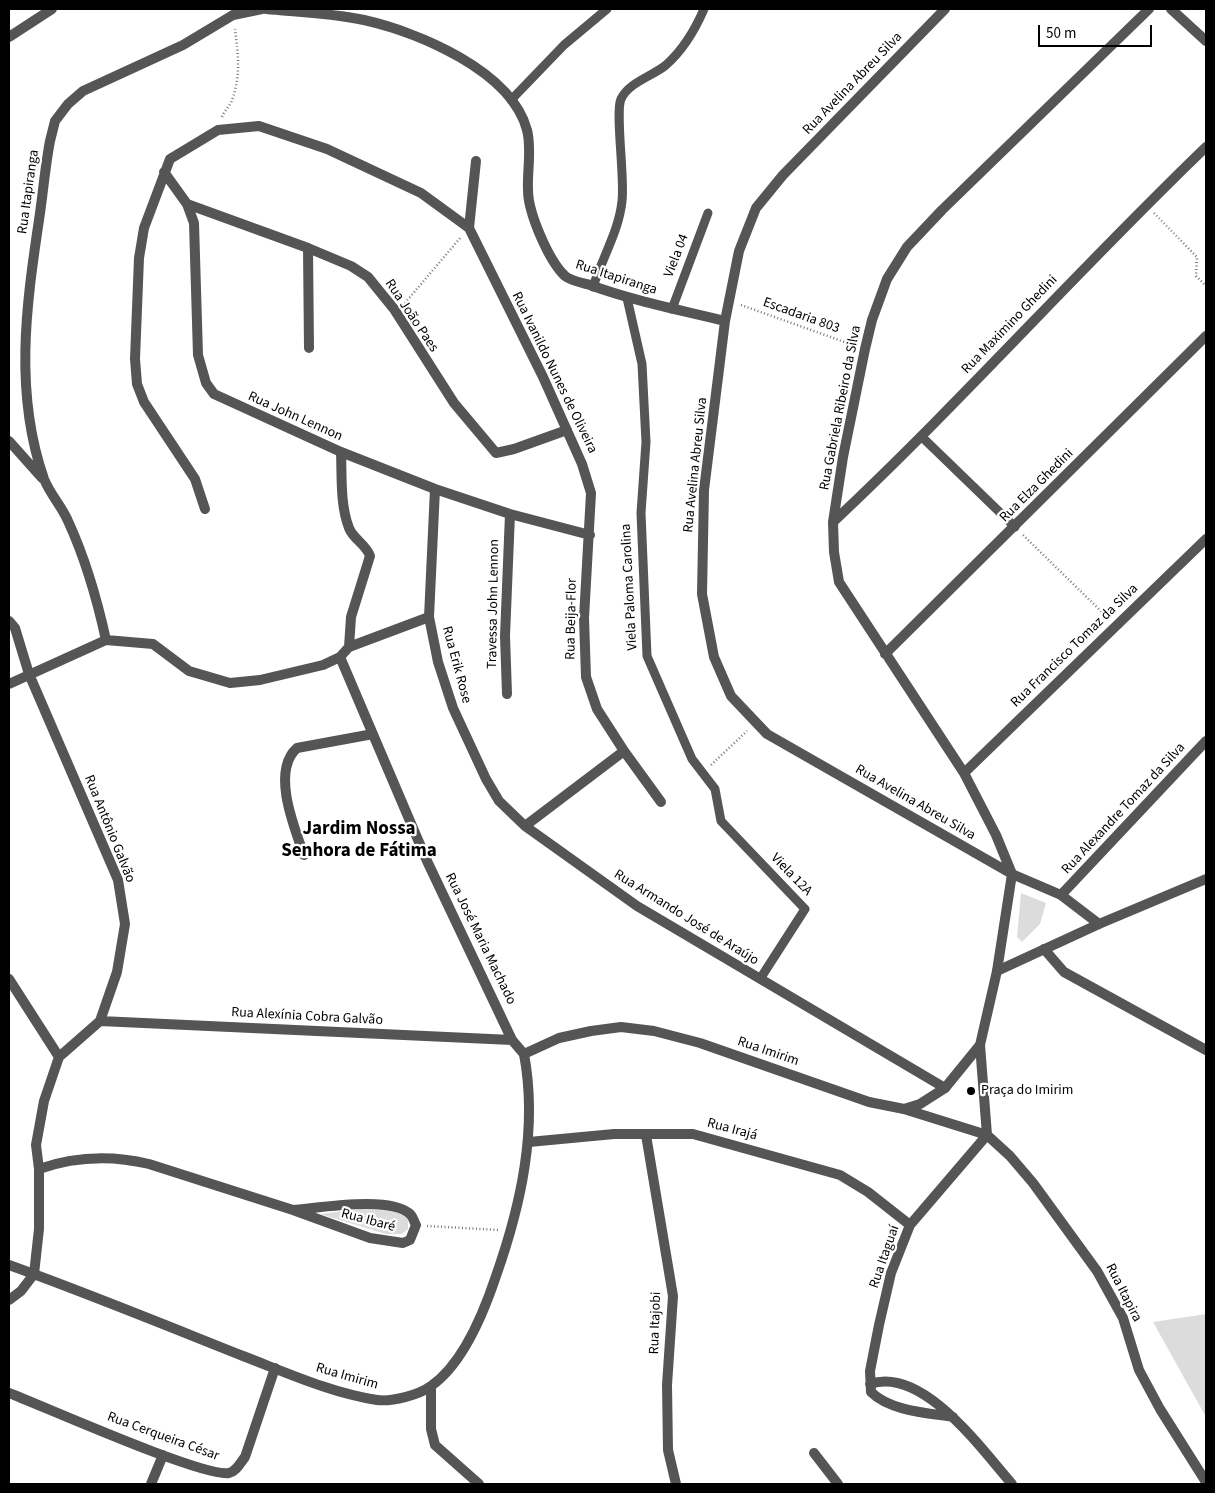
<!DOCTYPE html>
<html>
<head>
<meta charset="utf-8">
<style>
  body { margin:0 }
  #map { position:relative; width:1215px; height:1493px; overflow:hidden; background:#fff; font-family:"Source Sans 3",sans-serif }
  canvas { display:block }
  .frame { position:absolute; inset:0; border:10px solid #000; pointer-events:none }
  .scale { position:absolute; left:1038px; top:25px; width:114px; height:22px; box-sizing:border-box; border:2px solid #000; border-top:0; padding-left:6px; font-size:15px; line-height:18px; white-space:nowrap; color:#000; -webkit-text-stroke:4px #fff; paint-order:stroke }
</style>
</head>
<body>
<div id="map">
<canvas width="1215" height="1493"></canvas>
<div class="frame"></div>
<div class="scale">50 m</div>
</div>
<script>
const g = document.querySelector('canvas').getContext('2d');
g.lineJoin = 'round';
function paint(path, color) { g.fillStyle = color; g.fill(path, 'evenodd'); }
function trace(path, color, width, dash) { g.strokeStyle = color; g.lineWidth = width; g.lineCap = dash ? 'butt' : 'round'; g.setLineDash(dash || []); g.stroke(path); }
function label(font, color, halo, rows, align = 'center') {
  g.font = font + ' "Source Sans 3",sans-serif'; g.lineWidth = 4.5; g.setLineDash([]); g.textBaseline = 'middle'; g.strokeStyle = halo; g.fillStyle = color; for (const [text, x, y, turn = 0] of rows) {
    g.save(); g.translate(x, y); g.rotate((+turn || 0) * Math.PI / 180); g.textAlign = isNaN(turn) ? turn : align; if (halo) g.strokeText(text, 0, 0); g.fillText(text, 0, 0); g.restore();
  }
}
paint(new Path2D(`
  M1021 893 1046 903 1040 924 1022 942 1017 937Z
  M362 1209C378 1210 394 1209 408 1218V1229L402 1234H386L320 1214Z
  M1206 1314V1417L1153 1322Z`), '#dcdcdc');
trace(new Path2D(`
  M222 117C224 111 230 106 232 100 241 76 238 54 235 29
  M1154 213 1197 257 1196 276 1206 286
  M405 303 461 237
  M741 305 853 345
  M1023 535 1107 617
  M711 765 747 731
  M427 1226 499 1230`), '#777', 2.5, [1, 2.5]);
trace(new Path2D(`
  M511 100 564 45 607 9
  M593 287C602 258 619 231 622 201 625 178 615 112 621 99 629 82 653 76 666 65 684 49 695 30 704 9
  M627 298 642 364 646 442 641 513 647 656 692 759 715 789 721 821 805 909 760 979
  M672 309 708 213
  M922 437 1015 527`), '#555', 9);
trace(new Path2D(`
  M266 9C299 12 331 13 364 20 417 32 511 70 527 130 532 149 527 171 528 190 528 213 549 261 565 276 571 281 583 283 590 285 634 301 680 310 725 321
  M945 9 783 175 756 208 739 251 725 321 704 490 702 594 714 657 731 696 767 734 1012 874 1061 895 1099 924
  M1171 9 1206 41
  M9 37 52 9
  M164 172 187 204 194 223 198 355 206 383 214 394 341 452 435 489 510 514 590 535
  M187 204 308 248 351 266 368 277 394 309 454 403 496 453 514 449 567 430
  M469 228 476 161
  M308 248 309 348
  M9 441 42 478
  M341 452C342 476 340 505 349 528 353 539 366 544 370 556L351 617 349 647
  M435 489 429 617 438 662 453 708 486 779 499 801 525 826
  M205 509 195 479 144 402 137 384 135 359 139 258 144 228 170 159 218 130 259 126 327 149 421 193 469 228 543 377 582 464 591 493 584 618 586 677 597 709 624 751 661 802
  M833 522C962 401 1079 269 1206 147
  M9 621 15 628 29 674 118 880 125 924 117 972 100 1021 59 1057 44 1101 36 1145 39 1169V1229L34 1274
  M106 640C97 599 86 560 68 521 62 507 50 494 44 479 14 393 26 307 39 220 43 194 45 167 50 141L55 121 68 104 83 91 183 45 233 15 262 9
  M885 654 1206 336
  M340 657 427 861 512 1040 524 1054
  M9 684 106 640 153 644 189 671 230 683 260 680 323 665 340 657 349 647 429 617
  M507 694 505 636 510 514
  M624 751 525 826 637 906 945 1088
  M964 773 1206 539
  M304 855C294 827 271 771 297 748L373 734
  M1061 895 1206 741
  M1044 949 1064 972 1206 1050
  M997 971 1012 874 996 835 964 773 839 582 834 552 833 522 843 457 865 349 872 320 887 279 907 247 942 210 1149 9
  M9 979 59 1057
  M100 1021 512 1040
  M980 1045 987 1135
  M904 1109 987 1135 1010 1156 1033 1183 1097 1271 1123 1318 1139 1370 1160 1409 1206 1482
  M646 1135 673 1296 667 1385 668 1450 676 1484
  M529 1142 614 1134H693L840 1175 868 1192 910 1225
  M39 1169C76 1156 111 1155 149 1164L293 1210 370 1238 403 1243 410 1240 416 1225C414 1222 413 1217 411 1215 392 1195 319 1208 293 1210
  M870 1384C923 1366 982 1450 1012 1484
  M431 1387V1429L435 1445 479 1484
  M9 1393C43 1406 204 1478 229 1473 237 1471 240 1463 245 1457L275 1368
  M953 1417C928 1413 890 1411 871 1392L870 1371 879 1325 891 1273 910 1225 987 1135
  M814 1453 838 1484
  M151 1484 163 1455`), '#555', 10);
trace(new Path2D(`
  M9 1265C87 1293 165 1325 243 1356 285 1372 331 1393 377 1400 392 1402 419 1395 431 1386 463 1364 484 1312 496 1276 521 1205 538 1129 524 1054L559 1038 591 1031 621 1027 654 1031 700 1043 869 1102 904 1109 920 1104 945 1088 980 1045 997 971 1099 924 1206 879
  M9 1300 21 1291 34 1274`), '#555', 10);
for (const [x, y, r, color] of [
  [971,1091,5,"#000"]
]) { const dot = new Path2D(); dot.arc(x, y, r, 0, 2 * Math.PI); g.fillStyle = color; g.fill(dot); trace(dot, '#fff', 2); }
label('14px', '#000', '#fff', [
  ["Rua Avelina Abreu Silva",853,84,-46],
  ["Rua Itapiranga",29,192,-82],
  ["Viela 04",677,256,-69],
  ["Rua Itapiranga",616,278,18],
  ["Rua João Paes",411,316,56],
  ["Escadaria 803",801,316,20],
  ["Rua Maximino Ghedini",1010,325,-46],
  ["Rua Ivanildo Nunes de Oliveira",554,373,64],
  ["Rua Gabriela Ribeiro da Silva",841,408,-79],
  ["Rua John Lennon",295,417,24],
  ["Rua Avelina Abreu Silva",696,465,-84],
  ["Rua Elza Ghedini",1037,486,-45],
  ["Viela Paloma Carolina",630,587,-93],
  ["Travessa John Lennon",494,604,-89],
  ["Rua Beija-Flor",572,619,-89],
  ["Rua Francisco Tomaz da Silva",1075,646,-44],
  ["Rua Erik Rose",456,665,75],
  ["Rua Avelina Abreu Silva",915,803,30],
  ["Rua Alexandre Tomaz da Silva",1124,809,-47],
  ["Rua Antônio Galvão",109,829,68],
  ["Viela 12A",791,875,46],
  ["Rua Armando José de Araújo",686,918,32],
  ["Rua José Maria Machado",480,939,64],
  ["Rua Alexínia Cobra Galvão",307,1017,3],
  ["Rua Imirim",768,1052,19],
  ["Rua Irajá",732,1130,15],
  ["Rua Ibaré",368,1221,15],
  ["Rua Itaguaí",885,1257,-71],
  ["Rua Itapira",1123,1293,63],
  ["Rua Itajobi",656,1323,-88],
  ["Rua Imirim",347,1377,16],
  ["Rua Cerqueira César",163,1437,20]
]);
label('14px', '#000', '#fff', [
  ["Praça do Imirim",981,1091]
], 'left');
label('bold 19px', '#000', '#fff', [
  ["Jardim Nossa",359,830],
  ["Senhora de Fátima",359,852]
]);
</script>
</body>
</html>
